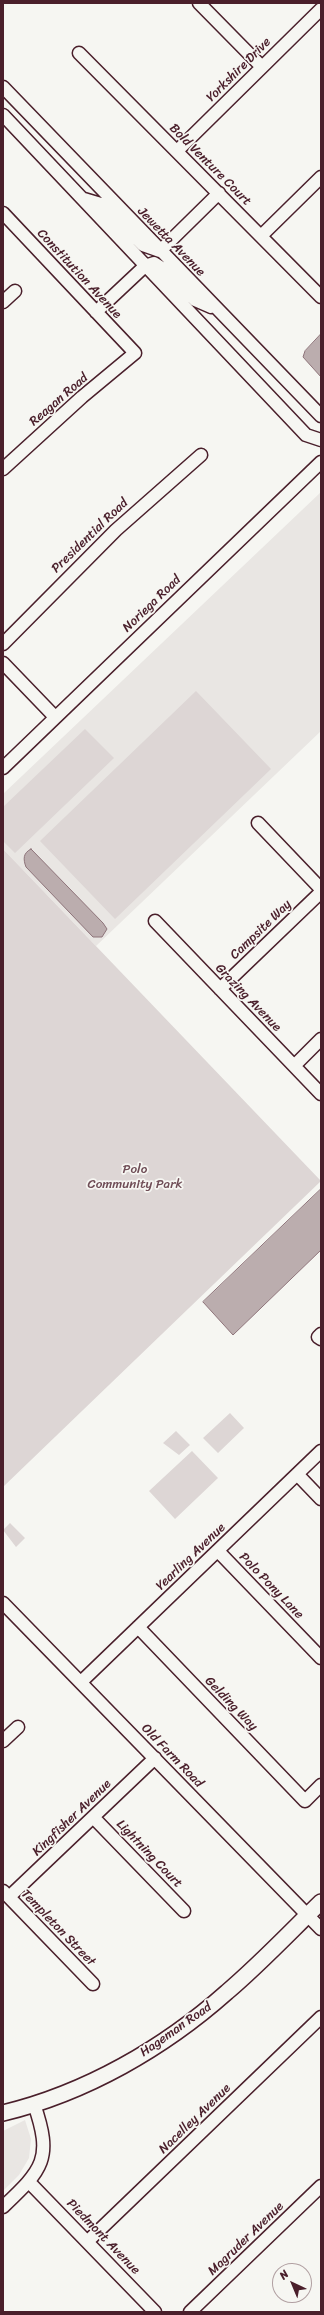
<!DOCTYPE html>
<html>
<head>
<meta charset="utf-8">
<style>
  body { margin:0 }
  #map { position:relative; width:324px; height:2315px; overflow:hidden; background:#f6f6f2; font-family:Sriracha,sans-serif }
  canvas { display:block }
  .frame { position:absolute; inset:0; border:4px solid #4a1f2b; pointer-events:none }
  .north { position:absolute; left:272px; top:2263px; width:40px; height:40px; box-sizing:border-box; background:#f6f6f2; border:1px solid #b1a0a2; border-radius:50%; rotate:316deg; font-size:11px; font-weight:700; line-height:16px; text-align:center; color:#4a1f2b }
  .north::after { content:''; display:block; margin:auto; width:14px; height:18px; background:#4a1f2b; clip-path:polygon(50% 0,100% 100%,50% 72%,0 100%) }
</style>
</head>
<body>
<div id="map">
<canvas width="324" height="2315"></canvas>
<div class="frame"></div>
<div class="north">N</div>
</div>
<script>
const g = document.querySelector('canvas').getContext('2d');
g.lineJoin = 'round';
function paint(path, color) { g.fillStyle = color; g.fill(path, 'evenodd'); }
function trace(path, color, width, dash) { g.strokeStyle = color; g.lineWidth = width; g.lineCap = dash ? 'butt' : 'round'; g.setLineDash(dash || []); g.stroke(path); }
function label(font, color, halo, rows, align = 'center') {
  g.font = font + ' Sriracha,sans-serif'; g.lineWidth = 3.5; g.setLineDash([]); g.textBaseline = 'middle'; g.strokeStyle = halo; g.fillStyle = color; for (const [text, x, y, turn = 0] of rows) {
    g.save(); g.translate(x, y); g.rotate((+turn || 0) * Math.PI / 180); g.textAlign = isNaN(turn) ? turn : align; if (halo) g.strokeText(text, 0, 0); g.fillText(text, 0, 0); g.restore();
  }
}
paint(new Path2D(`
  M321 492V731L96 946 3 849V794Z
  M25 2120 31 2139 29 2158 19 2175 3 2191V2131Z`), '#e9e6e3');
paint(new Path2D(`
  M196 691 271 769 115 919 40 841Z
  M85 729 114 758 15 853 3 841V807Z
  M3 849 321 1181 3 1487Z
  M230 1413 244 1428 218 1453 203 1438Z
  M176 1431 190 1445 179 1455 163 1443Z
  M192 1451 218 1478 175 1519 149 1491Z
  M10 1523 25 1538 16 1547 3 1530Z`), '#ddd6d5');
const water = new Path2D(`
  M321 334V377L303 357 305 351Z
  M31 849 103 923 107 929 102 937H93L26 867C23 859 23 853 31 849Z
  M321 1189V1250L233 1335 203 1302Z`);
paint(water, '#bbadae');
trace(water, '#8e747a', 1);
const minor = new Path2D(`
  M199 3 262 67
  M79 53 321 297
  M3 87 321 416
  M3 115 306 435 321 440
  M177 151 321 9
  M84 199 104 205 143 245 160 251 219 193
  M3 213 135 353 82 397 3 469
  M261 236 321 177
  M3 302 15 291
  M96 312 145 266 154 263 165 270 195 300 211 307
  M3 644 116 530 201 455
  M3 663 55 717
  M3 768 321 462
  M258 823 321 889
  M155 921 321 1094
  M220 989 321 892
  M294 1066 321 1039
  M321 1334 318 1337 321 1339
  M297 1474 321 1499
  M218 1551 321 1658
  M3 1603 321 1929
  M138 1627 305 1801 321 1785
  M81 1682 321 1451
  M3 1741 18 1727
  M93 1817 184 1911
  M3 1891 93 1984
  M9 1897 155 1758
  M29 2182 155 2312
  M3 2207C43 2169 53 2159 34 2104
  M88 2241 321 2017
  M190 2312 321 2186`);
const major = new Path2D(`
  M3 2113C86 2093 164 2048 227 1992 260 1964 290 1932 321 1902`);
trace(minor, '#4a1f2b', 15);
trace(major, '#4a1f2b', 18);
trace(minor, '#f6f6f2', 12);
trace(major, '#f6f6f2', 15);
label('13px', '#4a1f2b', '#f6f6f2', [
  ["Yorkshire Drive",239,70,-45],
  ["Bold Venture Court",210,165,45],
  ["Jewetta Avenue",171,242,46],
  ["Constitution Avenue",79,274,47],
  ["Reagan Road",59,400,-41],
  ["Presidential Road",90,536,-44],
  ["Noriega Road",152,604,-44],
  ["Campsite Way",261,930,-44],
  ["Grazing Avenue",248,998,46],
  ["Yearling Avenue",191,1557,-44],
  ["Polo Pony Lane",271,1586,46],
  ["Gelding Way",231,1704,46],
  ["Old Farm Road",172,1756,46],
  ["Kingfisher Avenue",72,1818,-44],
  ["Lightning Court",149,1854,46],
  ["Templeton Street",58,1928,46],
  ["Hageman Road",176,2030,-35],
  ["Nacelley Avenue",195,2119,-44],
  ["Piedmont Avenue",103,2237,46],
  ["Magruder Avenue",246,2239,-44]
]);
label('13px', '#6f4d56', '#f6f6f2', [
  ["Polo",135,1170],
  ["Community Park",135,1185]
]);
</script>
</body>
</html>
